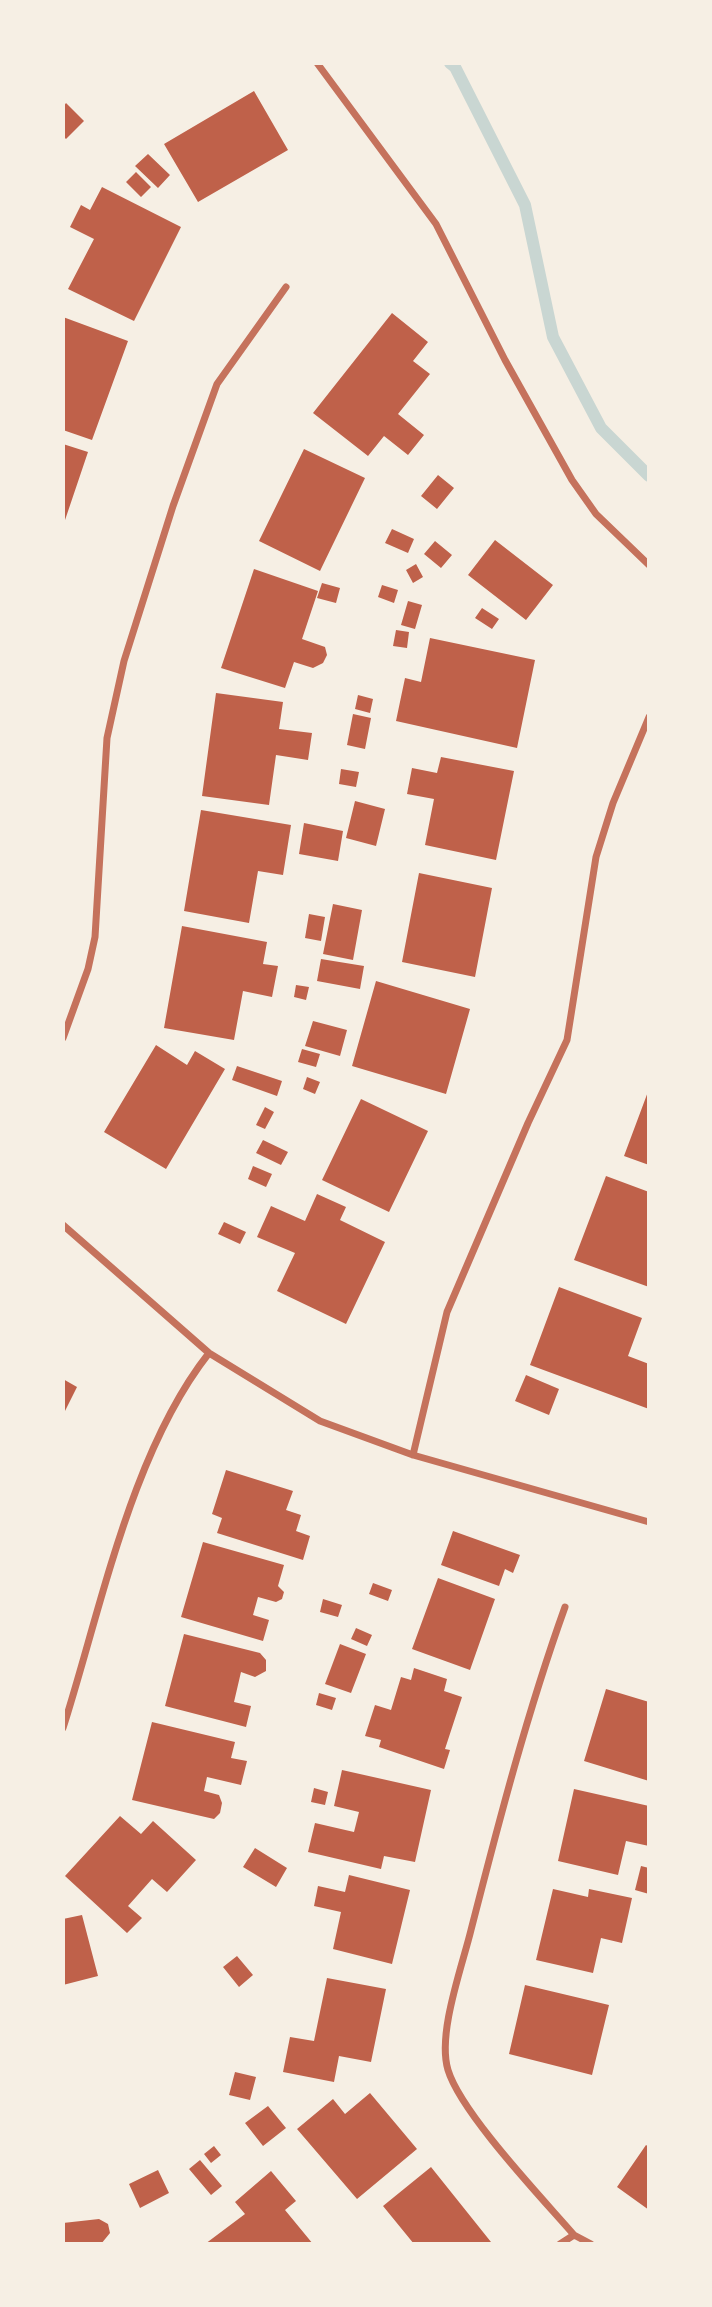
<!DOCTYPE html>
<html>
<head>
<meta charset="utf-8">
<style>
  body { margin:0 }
  #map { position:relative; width:712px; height:2307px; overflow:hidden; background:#f6efe4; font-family:"Work Sans",sans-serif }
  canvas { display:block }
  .frame { position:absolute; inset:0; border:65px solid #f6efe4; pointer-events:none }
</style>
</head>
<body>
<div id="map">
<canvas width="712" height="2307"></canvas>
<div class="frame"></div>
</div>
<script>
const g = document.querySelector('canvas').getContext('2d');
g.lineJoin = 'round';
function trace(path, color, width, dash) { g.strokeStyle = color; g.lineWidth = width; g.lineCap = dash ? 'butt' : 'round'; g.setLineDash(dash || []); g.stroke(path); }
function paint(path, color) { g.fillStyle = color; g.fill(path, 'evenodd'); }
trace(new Path2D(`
  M450 63 455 67 525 205 553 337 601 428 649 476`), '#c9d6d2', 12);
paint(new Path2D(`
  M254 91 288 150 198 202 164 144Z
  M66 103 84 121 66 139 63 136V107Z
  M148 154 170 175 158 188 135 166Z
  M136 172 151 187 141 197 126 182Z
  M102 187 181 227 134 321 68 289 94 239 70 227 81 205 90 210Z
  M392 313 428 342 413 361 430 374 398 414 424 435 408 455 384 436 368 456 313 413Z
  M63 317 128 341 92 440 63 430Z
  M63 444 88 452 63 526Z
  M304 449 365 478 320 571 259 541Z
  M438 475 454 488 437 509 421 496Z
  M392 529 414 539 408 553 385 543Z
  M495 540 553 585 526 620 468 575Z
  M435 541 452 555 441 568 424 554Z
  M416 564 423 577 413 583 406 570Z
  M254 569 318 591 302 639 325 647 327 655 323 663 313 668 294 662 285 688 221 668Z
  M322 583 340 588 336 603 317 598Z
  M382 585 398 590 394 603 378 597Z
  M408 601 422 605 415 629 401 625Z
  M482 608 499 619 492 629 475 618Z
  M396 630 409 632 407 648 393 646Z
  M430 638 535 660 517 748 396 721 405 678 421 682Z
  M216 693 283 702 279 729 312 733 308 760 276 755 269 805 202 796Z
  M358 695 373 699 370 713 355 709Z
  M353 714 371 718 365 749 347 745Z
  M441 757 514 771 496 860 425 845 434 799 407 794 412 768 437 773Z
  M341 769 359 772 356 787 339 784Z
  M355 801 385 809 376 846 346 838Z
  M201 810 291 825 283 875 258 871 249 923 184 911Z
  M304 823 343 831 338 861 299 854Z
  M419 873 492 888 475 977 402 962Z
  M333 904 362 910 353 960 323 954Z
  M309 914 325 917 321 941 305 938Z
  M182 926 267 942 263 964 278 966 272 997 243 991 234 1040 164 1028Z
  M321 959 364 966 360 989 317 981Z
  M376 981 470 1009 446 1094 352 1066Z
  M296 985 309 987 306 1000 294 997Z
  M313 1021 347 1030 340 1056 305 1046Z
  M156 1045 187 1065 195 1051 225 1069 166 1169 104 1132Z
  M302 1049 320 1054 316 1067 298 1062Z
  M237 1066 282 1081 277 1096 232 1080Z
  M307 1077 320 1082 315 1094 303 1089Z
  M649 1089V1165L624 1156Z
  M361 1099 428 1131 389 1212 322 1180Z
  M265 1107 274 1112 265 1129 256 1125Z
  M263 1140 288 1152 281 1165 256 1153Z
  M253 1166 272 1174 266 1187 248 1179Z
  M606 1176 649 1192V1287L574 1260Z
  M317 1194 346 1207 340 1220 385 1242 346 1324 277 1291 295 1253 257 1237 271 1206 305 1221Z
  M224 1222 246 1232 240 1244 218 1234Z
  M559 1287 642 1318 628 1356 649 1364V1409L530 1365Z
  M526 1375 559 1389 549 1415 515 1401Z
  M63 1379 77 1387 63 1415Z
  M226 1470 293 1491 286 1510 301 1515 296 1531 310 1536 303 1560 217 1533 222 1518 212 1514Z
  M453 1531 520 1555 513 1573 505 1569 499 1586 441 1565Z
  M203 1542 284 1565 278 1586 284 1592 282 1599 276 1602 258 1597 253 1615 269 1620 263 1641 181 1617Z
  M438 1578 495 1599 470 1670 412 1649Z
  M373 1583 392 1590 388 1601 369 1594Z
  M323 1599 342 1605 338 1617 320 1612Z
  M356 1628 372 1635 367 1646 351 1639Z
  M184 1634 260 1653 266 1660V1671L255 1677 241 1672 234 1702 251 1706 246 1727 165 1706Z
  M340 1644 366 1654 351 1693 325 1684Z
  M414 1668 447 1679 444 1691 462 1697 445 1749 450 1750 444 1769 379 1747 381 1740 365 1736 375 1705 391 1710 401 1677 411 1680Z
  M606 1689 649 1702V1781L584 1761Z
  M319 1693 336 1698 332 1710 316 1705Z
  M152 1722 235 1742 231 1758 247 1761 241 1785 207 1777 204 1791 219 1795 222 1803 220 1813 214 1819 132 1800Z
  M342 1770 431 1790 415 1862 384 1856 381 1869 308 1852 315 1823 354 1832 359 1812 334 1806Z
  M314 1788 328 1792 325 1805 311 1802Z
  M574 1789 649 1806V1846L626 1841 618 1875 558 1861Z
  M120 1816 141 1834 153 1821 196 1860 167 1892 152 1879 128 1906 142 1918 127 1933 65 1876Z
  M255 1848 287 1868 276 1887 243 1867Z
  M641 1866 649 1868V1894L635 1890Z
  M349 1875 410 1890 392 1964 333 1949 341 1912 314 1906 318 1886 345 1892Z
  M553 1889 588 1897 589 1889 632 1898 622 1943 601 1938 593 1973 536 1960Z
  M82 1915 98 1976 63 1985V1919Z
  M237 1956 253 1975 239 1987 223 1967Z
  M327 1978 386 1989 371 2062 339 2056 334 2082 283 2072 290 2037 314 2041Z
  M525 1985 609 2005 592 2075 509 2054Z
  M235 2072 256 2077 250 2100 229 2095Z
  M370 2093 417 2149 357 2199 297 2129 333 2099 345 2114Z
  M268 2106 286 2128 263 2146 245 2123Z
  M646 2145 649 2147V2210L617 2187Z
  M214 2146 221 2155 211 2163 204 2154Z
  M200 2160 222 2186 211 2195 189 2169Z
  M431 2167 491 2242 489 2244H414L383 2206Z
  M158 2170 169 2193 140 2208 129 2184Z
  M271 2171 296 2201 285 2210 313 2244H205L245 2214 235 2202Z
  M99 2219 108 2224 110 2233 101 2244H63V2223Z`), '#bf614a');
trace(new Path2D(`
  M317 63 436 224 505 360 572 480 596 514 649 565
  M63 1038 88 969 95 937 107 738 124 661 173 506 217 384 286 287
  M63 1225 209 1353 320 1421 413 1455 649 1522
  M413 1455 447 1312 528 1123 567 1040 596 857 613 803 649 717
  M565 1607C527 1713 499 1821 471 1930 462 1967 437 2034 448 2070 461 2113 542 2198 574 2235L591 2244
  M63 1728C101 1609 131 1452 209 1353
  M560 2244 574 2235`), '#c5725c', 7);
</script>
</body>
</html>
